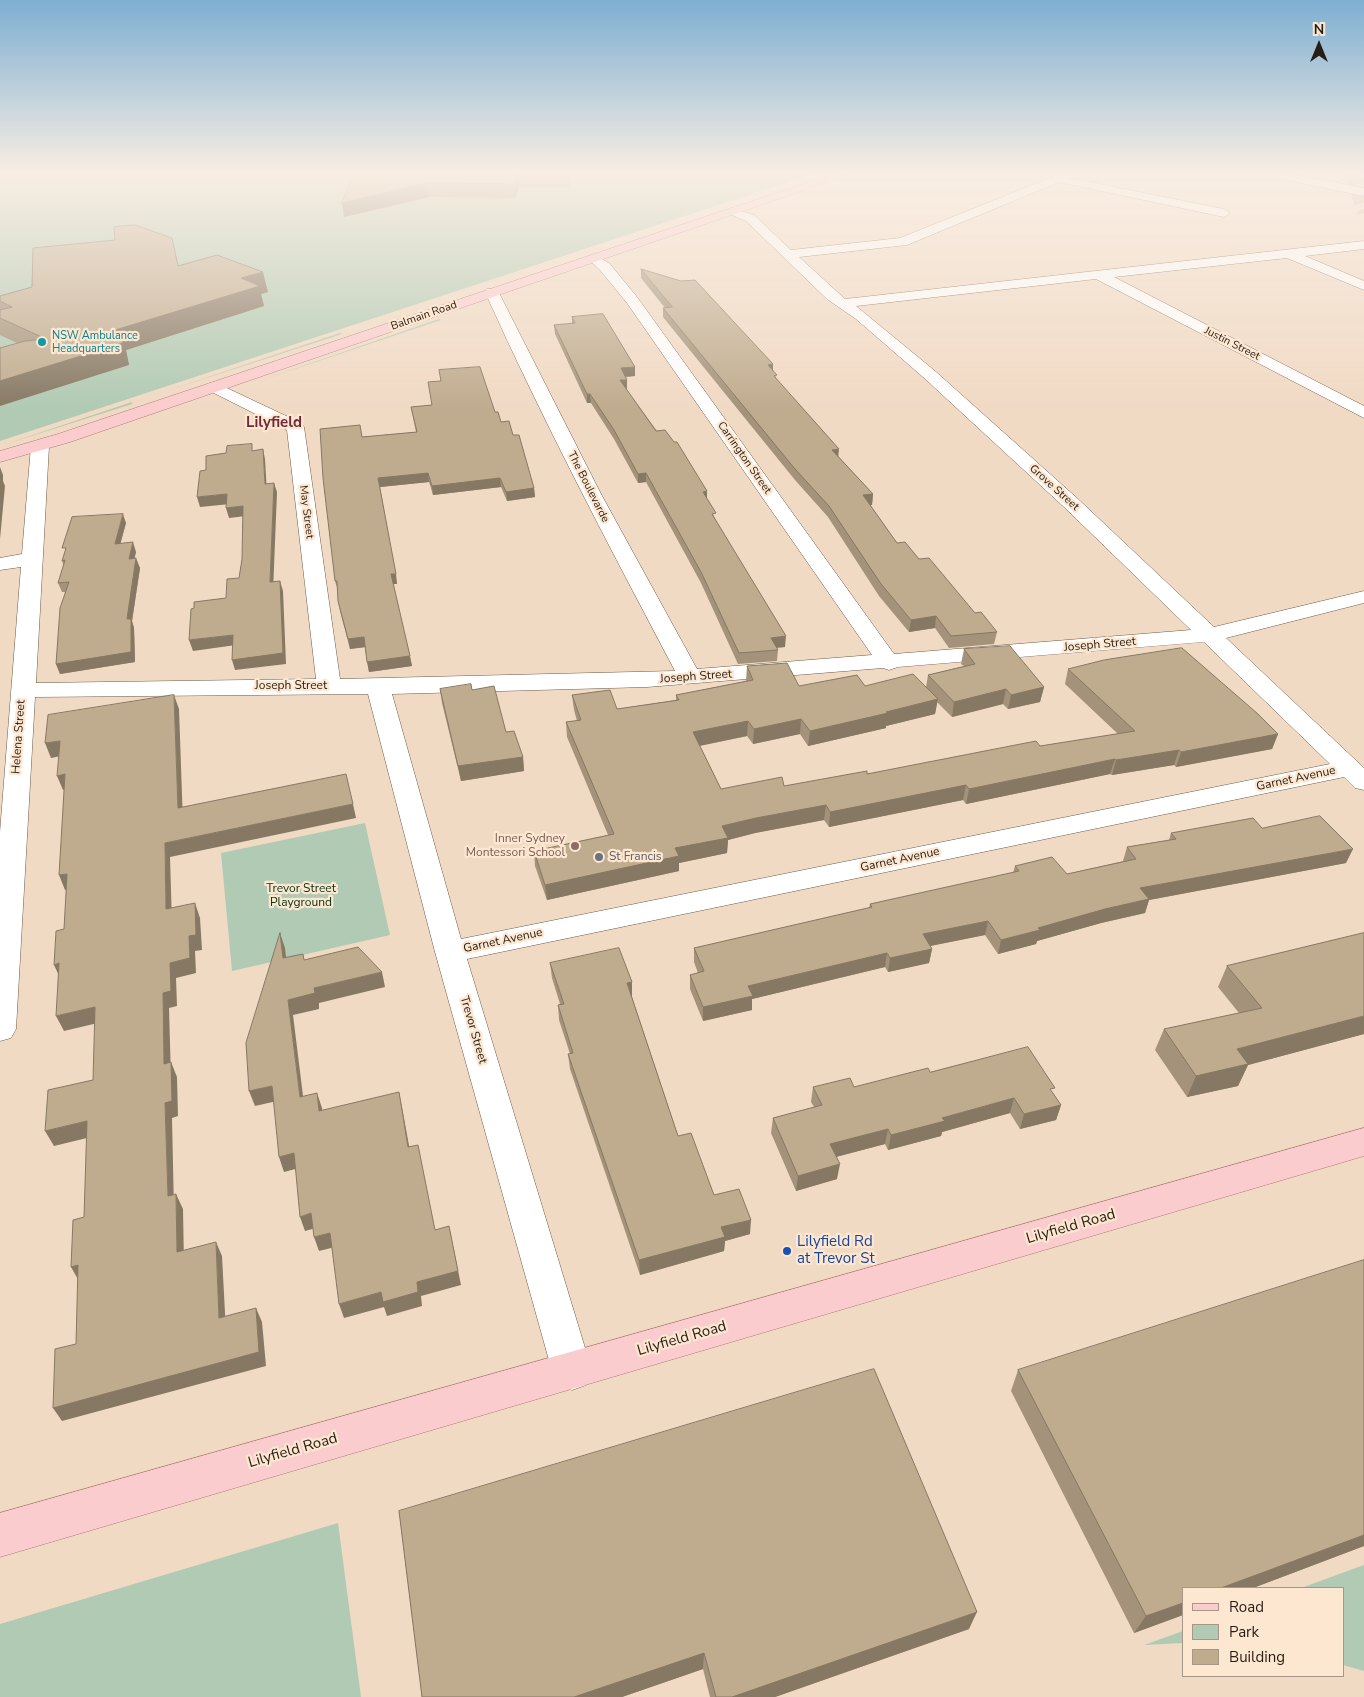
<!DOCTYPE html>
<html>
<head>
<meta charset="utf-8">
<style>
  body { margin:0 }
  #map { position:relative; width:1364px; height:1697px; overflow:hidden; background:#f1dac4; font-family:"Nunito Sans",sans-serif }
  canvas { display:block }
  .legend { position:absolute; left:1182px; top:1587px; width:162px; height:90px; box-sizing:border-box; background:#fee7d1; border:1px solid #a89686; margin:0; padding:6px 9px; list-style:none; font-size:15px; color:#261d15 }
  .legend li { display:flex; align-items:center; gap:10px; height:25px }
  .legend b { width:25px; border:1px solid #a89686 }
  .north { position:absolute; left:1294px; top:20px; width:50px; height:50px; -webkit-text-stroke:4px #fee7d1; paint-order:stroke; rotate:0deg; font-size:14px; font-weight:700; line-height:20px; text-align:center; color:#261d15 }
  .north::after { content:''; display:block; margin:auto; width:18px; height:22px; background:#261d15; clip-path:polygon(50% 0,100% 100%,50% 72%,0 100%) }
</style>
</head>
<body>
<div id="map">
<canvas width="1364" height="1697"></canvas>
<ul class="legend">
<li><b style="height:6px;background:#fbcccd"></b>Road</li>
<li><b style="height:14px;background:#b0cab3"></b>Park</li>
<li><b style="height:14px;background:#bfab8e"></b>Building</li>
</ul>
<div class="north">N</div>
</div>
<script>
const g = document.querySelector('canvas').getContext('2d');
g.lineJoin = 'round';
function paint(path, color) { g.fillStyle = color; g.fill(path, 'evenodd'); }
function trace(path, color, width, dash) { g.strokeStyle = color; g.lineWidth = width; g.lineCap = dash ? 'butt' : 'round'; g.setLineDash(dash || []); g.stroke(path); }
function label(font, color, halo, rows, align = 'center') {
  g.font = font + ' "Nunito Sans",sans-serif'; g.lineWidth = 4.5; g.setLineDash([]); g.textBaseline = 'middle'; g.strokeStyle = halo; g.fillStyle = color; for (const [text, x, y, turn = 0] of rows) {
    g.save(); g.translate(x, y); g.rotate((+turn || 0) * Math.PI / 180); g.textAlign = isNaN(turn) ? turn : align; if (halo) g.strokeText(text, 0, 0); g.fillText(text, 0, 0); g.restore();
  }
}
paint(new Path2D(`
  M0 173H816L0 441Z
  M439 319 441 320 253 383Z
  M340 333 342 334 154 395Z
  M132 402V404L0 446Z
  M365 823 390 935 232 971 221 853Z
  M338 1523 361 1697H0V1624Z
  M1364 1565V1671L1343 1665V1588H1301Z
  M1183 1631V1643L1144 1645Z`), '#b0cab3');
trace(new Path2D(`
  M1351 173 1364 213`), '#c8b4a1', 13, [13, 6]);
const minor = new Path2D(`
  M1062 173H1078L1070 178 1224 209 1230 213 1224 217 1059 182 907 245 799 257 845 299 1364 241V249L1305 256 1364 281V290L1287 258 1114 277 1364 406V418L1096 279 856 306 935 371 1078 499 1214 627 1364 591V603L1226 638 1364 768V790L1355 788 1344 777 467 959 592 1371 586 1385 572 1390 558 1385 552 1371 435 952 368 694 35 697 16 1029 11 1038 0 1041V832L21 567 0 570V558L22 554 31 446 34 442H46L49 446 36 683 316 679 287 430 208 390 206 387 208 384 214 382 301 423 304 427 340 679 675 671C609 546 543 421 485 292L487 289H497L601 494 697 669 872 655 627 303 600 270 587 258 594 254 610 264 637 297 894 654 1191 630 1064 507 923 377 856 319 827 299 746 221 725 212 731 208 754 215 791 250 900 238ZM1204 642 1330 764 461 939 392 694 647 687 883 668 889 670 898 667Z
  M1261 173H1285L1364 188V196L1267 176Z`);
const major = new Path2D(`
  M836 173H854L70 442 0 462V451L58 434Z
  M1364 1128V1156L0 1557V1513Z`);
trace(minor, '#6d5a47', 1);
trace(major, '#af7977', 1);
paint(minor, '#fff');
paint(major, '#fbcccd');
paint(new Path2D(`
  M355 173H570V187H519L515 198 429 197 344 217 342 203Z
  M179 266 268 292 261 294 264 306 126 350 129 365 17 343 0 335V296Z
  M641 269 773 364V370L777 380 838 456 873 494 872 505H870L897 543 919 559 975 613 997 632 994 644 949 648 935 628 909 632 879 596 828 517 795 480 663 317V308H665L641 278Z
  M572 317 635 376 626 377 627 380V389H626L707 499 715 519 785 647 776 648 778 650 777 661 738 664 701 583 646 482 638 483 614 439 591 403H587L555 334 554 325 572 324Z
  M439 370 495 412 501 422 513 435 534 488 535 497 507 501 501 487 433 495 429 482 380 487 397 584H393L412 666 369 672 365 647 350 649 340 611 338 601V591L335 581 362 437 416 432 411 407 432 405 441 381Z
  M126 523 120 543 136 552 134 558 140 568 132 621 134 628 135 662 60 674 56 664 65 592H62L58 583 64 566 62 561Z
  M964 649 1044 687 1040 702 1008 709 1003 704 952 717 937 702 935 714 886 726V728L808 746 800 734 753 744 747 736 700 746 721 789 784 786 867 774 1118 734 1065 684 1068 669 1278 734 1272 749 1176 767 1174 765 1112 775 1110 774 966 804 963 800 829 827 824 820 755 833 728 840 727 853 679 863V871L547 900 535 866 534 851 608 835 567 737 566 722 577 721 574 710 572 695 617 709 676 700V695L746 681 747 666 799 686 926 687 928 675 964 666 961 664Z
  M440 689 472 690 506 732 523 757 524 771 461 781 442 703Z
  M1262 828 1346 863 1149 900 1145 913 1101 923 1037 941 1036 944 998 954 985 935 930 946 932 949 929 963 888 972 885 967 752 999V1010L703 1021 690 989V975L698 973 694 962V948L869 908 870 904 1013 873 1015 866 1067 874 1124 861H1123L1127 847 1169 840 1171 833Z
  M1364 933V1034L1248 1065 1238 1086 1187 1097 1155 1050 1164 1029 1239 1013 1218 987 1227 966Z
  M550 963 632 982V997L678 1136 714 1195 750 1234 725 1241 724 1251 640 1275 570 1069 568 1054H570L559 1020 558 1005 560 1004 552 978Z
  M930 1072 1053 1093 1061 1105 1056 1120 1020 1129 1010 1113 942 1132 941 1136 888 1150 885 1144 836 1157 837 1179 796 1191 771 1133 773 1118 814 1107 811 1102 813 1087H854Z
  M1018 1370 1364 1546 1253 1588H1183V1615L1134 1633 1011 1391Z
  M399 1511 969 1629 775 1697H710L703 1669 622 1697H422Z`), '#a4937a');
paint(new Path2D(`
  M518 173 519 187 515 198 514 184Z
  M427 183 429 197 344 217 342 203Z
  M263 272 268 292 261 294 264 306 126 350 129 365 0 406V381L102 334 241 278Z
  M773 364V374L768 365Z
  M635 367V376L621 377V368Z
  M620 380H627V389H620Z
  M587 394H590L591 403H587Z
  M263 449 265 459 267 494 265 484Z
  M839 449 838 459 832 450Z
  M0 467 3 475V481L5 486 0 539Z
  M428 473 429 482 380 487 378 478Z
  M646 473V482L638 483V474Z
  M500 478 501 487 433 495 432 486Z
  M274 483 277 492 273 592 270 582Z
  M534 488 535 497 507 501 506 492Z
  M707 491V501L703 492Z
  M227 494 230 504 200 507 197 497Z
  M873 494 872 505 862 506 863 495Z
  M243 506 246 516 229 518 226 508Z
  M123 514 126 523 118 553 115 544Z
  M133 542 136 552 132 569 129 559Z
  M136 558 140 568 132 621 134 628 135 662 60 674 56 664 127 619Z
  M391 574H396L397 584H392Z
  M280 581 283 591 286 664 235 670 232 660Z
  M936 616 935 628 909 632 911 620Z
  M233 635 236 645 193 651 189 640Z
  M786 636 785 647 770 648 771 638Z
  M364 637 366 647 350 649 348 639Z
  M410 656 412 666 369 672 367 662Z
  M1044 687 1040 702 1008 709 1011 695Z
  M1006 689 1003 704 952 717 954 702Z
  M174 695 179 709 183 823 178 808Z
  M938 699 935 714 886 726V728L808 746 810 731Z
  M801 719 800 734 753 744 754 729Z
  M748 721 747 736 693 747V732Z
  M1278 734 1272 749 1176 767 1181 752Z
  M60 741 66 755 51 758 45 743Z
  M1179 750 1174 765 1112 775 1116 760Z
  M523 757 524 771 461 781 458 766Z
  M1115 759 1110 774 966 804 969 789Z
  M65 774 71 789 63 790 57 776Z
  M966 785 963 800 829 827 830 812Z
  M353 804 356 818 170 857 172 924 166 909 165 843Z
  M826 805 824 820 755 833 728 840 727 853 679 863V871L547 900 545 885 675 848 722 826 756 818Z
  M1353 849 1346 863 1149 900 1145 913 1101 923 1037 941 1036 944 998 954 1001 940 1038 928 1140 888Z
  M67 874 73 888 65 890 59 875Z
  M195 903 200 918 202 950 195 951 196 973 176 978 177 1006 169 1008 171 1079 164 1064 163 993 170 963Z
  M988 921 985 935 920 948 923 934Z
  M280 933 285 948 288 974 283 958Z
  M932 949 929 963 888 972 890 958Z
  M887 953 885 967 752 999V1010L703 1021V1007L748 986Z
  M59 963 61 980 54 965Z
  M382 972 385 987 319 1003V1009L293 1015 305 1112 300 1097 288 1000 314 988Z
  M632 982V997L628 998 627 983Z
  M95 1007 102 1022 64 1031 56 1016Z
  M1364 1016V1034L1248 1065 1238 1086 1187 1097 1196 1076 1237 1049Z
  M171 1062 177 1077 178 1116 172 1118 174 1211 168 1196 165 1103Z
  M272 1086 277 1101 255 1106 249 1091Z
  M399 1092 402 1107 412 1162 408 1147Z
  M317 1093 322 1108 324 1126 319 1111Z
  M1014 1098 1010 1113 942 1132 941 1136 888 1150 891 1135 942 1118Z
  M1061 1105 1056 1120 1020 1129 1024 1114Z
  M87 1121 95 1136 54 1146 45 1131Z
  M888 1129 885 1144 828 1159 830 1144Z
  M294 1153 299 1168 284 1172 279 1157Z
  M840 1164 837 1179 796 1191 798 1176Z
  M176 1194 183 1209 184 1266 177 1252Z
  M311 1213 316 1228 305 1231 300 1217Z
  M751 1220 750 1234 725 1241 724 1251 640 1275 639 1260 721 1227Z
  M449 1226 461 1285 421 1296 422 1306 387 1316 384 1307 344 1318 339 1304 417 1282Z
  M330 1233 335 1247 319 1251 314 1237Z
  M216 1242 222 1256 226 1332 219 1318Z
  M78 1265 79 1281 71 1267Z
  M256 1308 262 1322 266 1366 62 1421 53 1408Z
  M1364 1535V1546L1253 1588H1221Z
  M1183 1603V1615L1134 1633 1146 1616Z
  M977 1612 969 1629 775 1697H732Z
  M704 1653 703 1669 622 1697H574Z`), '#867863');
const building = new Path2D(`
  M355 173H543H518L514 184 427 183 342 203Z
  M135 225 172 238 178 266 217 255 263 272 241 278 260 286 102 334 121 333 123 343 0 381V348L25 341 46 339 0 318V310L12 307 0 301V296L32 287 33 248 115 240 114 227Z
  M641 269 681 281 695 280 773 364 768 365 777 375 774 376 839 449 832 450 873 494 863 495 897 543 905 542 919 559 929 558 975 613 981 612 997 632 951 636 936 616 911 620 881 584 829 506 795 469 663 308 672 307Z
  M603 314 635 367 621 368 627 380H620L656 431 665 430 674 442H677L707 491 703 492 716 513 712 514 786 636 771 638 778 650 739 653 701 572 646 473 638 474 614 430 590 394H587L554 325 575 323 572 317Z
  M480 367 495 412H498L501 422 509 421 513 435H519L534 488 506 492 500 478 432 486 428 473 378 478 396 574H391L410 656 367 662 364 637 348 639 338 601 337 581H335L323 478 320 429 360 425 362 437 417 432 411 407 432 405 428 382 441 381 439 370Z
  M252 444V451L263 449 265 484 274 483 270 582 280 581 283 653 232 660 233 635 189 640 191 609 194 608V602L226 598 227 579 239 578 242 559 243 506 226 508 227 494 197 497 200 471 206 470V456L226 453 227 446Z
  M123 514 115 544 133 542 129 559 136 558 127 619H131V652L56 664 60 608 69 582 58 583 65 560 62 561 66 548H62L72 517Z
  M1010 646 1044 687 1011 695 1006 689 954 702 928 675 975 664 964 649Z
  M1182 648 1258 714 1278 734 1181 752 1179 750 1116 760 1115 759 969 789 966 785 830 812 826 805 756 818 722 826 728 838 675 848 679 856 545 885 534 851 614 834 566 722 581 720 572 695 610 690 617 709 679 700 676 695 753 680 747 666 787 663 799 686 857 675 865 686 913 674 938 699 886 712 888 713 810 731 801 719 754 729 748 721 693 732 721 789 782 777 784 786 867 771V774L1036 741 1040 746 1135 731 1068 669 1104 660Z
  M471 684 472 690 494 686 506 732 514 731 523 757 458 766 440 689Z
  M174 695 178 808 346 774 353 804 165 843 166 909 195 903 196 935 189 936 190 958 170 963 171 991 163 993 164 1064 171 1062 172 1101 165 1103 168 1196 176 1194 177 1252 216 1242 219 1318 256 1308 259 1352 53 1408 55 1349 76 1344 78 1265 71 1267 73 1220 84 1217 87 1121 45 1131 48 1090 93 1080 95 1007 56 1016 59 963 54 965 56 931 64 929 67 874 59 875 65 774 57 776 60 741 45 743 48 715Z
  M1320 816 1353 849 1140 888 1149 899 1105 909 1038 928 1040 930 1001 940 988 921 923 934 932 949 890 958 887 953 748 986 753 996 703 1007 690 975 704 971 694 948 872 907 870 904 1019 871 1015 866 1052 857 1067 874 1136 859 1127 847 1176 839 1171 833 1253 818 1262 828Z
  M280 933 283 958 303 954 304 960 358 947 382 972 314 988 315 993 288 1000 300 1097 317 1093 319 1111 399 1092 408 1147 418 1145 435 1230 449 1226 458 1271 417 1282 418 1292 383 1302 381 1292 339 1304 330 1233 314 1237 311 1213 300 1217 294 1153 279 1157 272 1086 249 1091 246 1043Z
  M1364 933V1016L1237 1049 1248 1064 1196 1076 1164 1029 1262 1008 1227 966Z
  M619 948 632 982 627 983 678 1136 691 1133 714 1195 739 1189 751 1220 721 1227 725 1237 639 1260 568 1054 573 1053 558 1005 564 1004 550 963Z
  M1028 1047 1055 1088 1050 1089 1061 1105 1024 1114 1014 1098 942 1118 945 1121 891 1135 888 1129 830 1144 840 1164 798 1176 773 1118 822 1105 813 1087 850 1078 854 1087 928 1068 930 1072Z
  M1364 1260V1535L1221 1588H1183V1603L1146 1616 1018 1370Z
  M874 1369 977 1612 732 1697H716L704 1653 574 1697H422L399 1511Z`);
paint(building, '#bfab8e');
trace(building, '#867863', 1);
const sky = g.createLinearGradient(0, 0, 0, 411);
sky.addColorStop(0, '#7eafd2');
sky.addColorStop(0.42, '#f9eee4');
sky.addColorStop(1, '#f9eee400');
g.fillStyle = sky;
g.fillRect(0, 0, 1364, 411);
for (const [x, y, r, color] of [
  [42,342,5,"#0f9aa8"],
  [575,846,5,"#8d6e63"],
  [599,857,5,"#6b7280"],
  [787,1251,5,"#1a4fb4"]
]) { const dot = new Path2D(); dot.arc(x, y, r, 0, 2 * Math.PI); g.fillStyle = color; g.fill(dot); trace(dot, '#fee7d1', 2); }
label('11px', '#261d15', '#fee7d1', [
  ["Balmain Road",424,316,-19],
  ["Justin Street",1232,344,27],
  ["Carrington Street",744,458,55],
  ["The Boulevarde",588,487,63],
  ["Grove Street",1054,488,42],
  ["May Street",306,512,83]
]);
label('11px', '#0d838f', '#fee7d1', [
  ["NSW Ambulance",52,336],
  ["Headquarters",52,349]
], 'left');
label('12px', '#261d15', '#fee7d1', [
  ["Joseph Street",1100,645,-5],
  ["Joseph Street",696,677,-4],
  ["Joseph Street",291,686],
  ["Helena Street",19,737,-86],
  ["Garnet Avenue",1296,779,-12],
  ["Garnet Avenue",900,860,-12],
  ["Garnet Avenue",503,941,-12],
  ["Trevor Street",473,1030,74]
]);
label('12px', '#785e54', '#fee7d1', [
  ["Inner Sydney",565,839],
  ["Montessori School",565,853]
], 'right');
label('12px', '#5b616d', '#fee7d1', [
  ["St Francis",609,857]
], 'left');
label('12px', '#023312', '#fee7d1', [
  ["Trevor Street",301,889],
  ["Playground",301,903]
]);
label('bold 15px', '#702a37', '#fee7d1', [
  ["Lilyfield",274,423]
]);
label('15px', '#261d15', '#fee7d1', [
  ["Lilyfield Road",1071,1227,-16],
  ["Lilyfield Road",682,1339,-16],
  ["Lilyfield Road",293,1451,-16]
]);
label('15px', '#164399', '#fee7d1', [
  ["Lilyfield Rd",797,1242],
  ["at Trevor St",797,1259]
], 'left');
</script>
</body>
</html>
